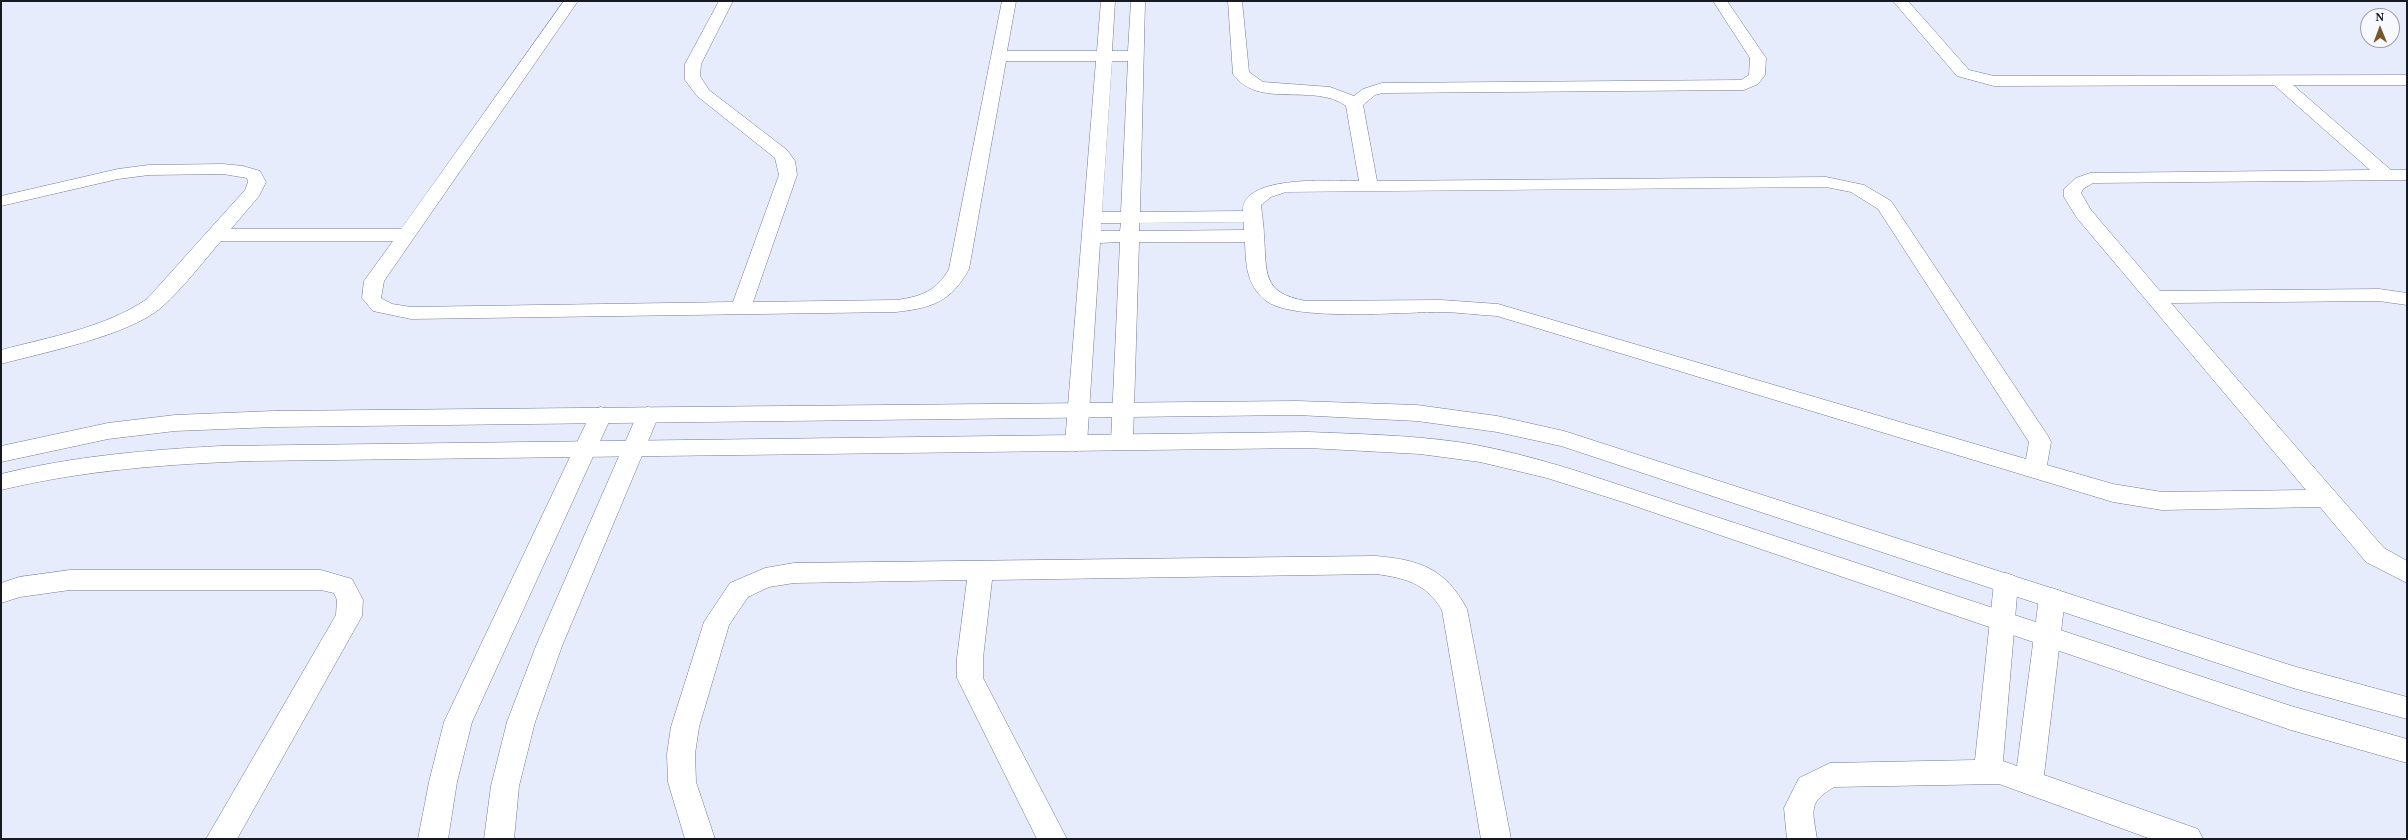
<!DOCTYPE html>
<html>
<head>
<meta charset="utf-8">
<style>
  body { margin:0 }
  #map { position:relative; width:2408px; height:840px; overflow:hidden; background:#e6ecfb; font-family:"Noto Serif",serif }
  canvas { display:block }
  .frame { position:absolute; inset:0; border:2px solid #161922; pointer-events:none }
  .north { position:absolute; left:2360px; top:8px; width:40px; height:40px; box-sizing:border-box; background:#f7f9fe; border:1px solid #9d9fa6; border-radius:50%; rotate:359deg; font-size:11px; font-weight:700; line-height:16px; text-align:center; color:#161922 }
  .north::after { content:''; display:block; margin:auto; width:14px; height:18px; background:#75572b; clip-path:polygon(50% 0,100% 100%,50% 72%,0 100%) }
</style>
</head>
<body>
<div id="map">
<canvas width="2408" height="840"></canvas>
<div class="frame"></div>
<div class="north">N</div>
</div>
<script>
const g = document.querySelector('canvas').getContext('2d');
g.lineJoin = 'round';
function trace(path, color, width, dash) { g.strokeStyle = color; g.lineWidth = width; g.lineCap = dash ? 'butt' : 'round'; g.setLineDash(dash || []); g.stroke(path); }
function paint(path, color) { g.fillStyle = color; g.fill(path, 'evenodd'); }
const minor = new Path2D(`
  M564 1H578L384 281 381 298 392 304 411 307 733 302 779 175 775 158 697 96 685 80V64L719 1H733L701 64 700 76 709 90 787 150 795 161 797 175 753 302 896 300C920 297 937 291 949 269L1002 1H1016L1007 51H1097L1101 1H1115L1112 51H1128L1131 1H1145L1140 212 1243 211C1241 174 1336 181 1359 181L1346 106C1314 82 1258 110 1233 74L1228 1H1242L1249 72 1263 82 1330 87 1354 96 1363 89 1382 83 1741 80 1749 75 1750 58 1713 1H1727L1766 58 1765 75 1758 84 1744 90 1383 93 1375 95 1363 105 1377 181 1826 177 1864 185 1891 201 2048 436 2051 442 2047 465 2113 484 2162 492 2306 490 2077 218 2064 197V189L2076 178 2090 173 2370 170 2274 85 1994 86 1957 76 1893 1H1908L1969 70 1994 76 2407 75V85H2293L2391 170H2407V180L2093 183 2083 189 2081 193 2091 210 2160 291 2379 289 2407 293V305L2379 301 2171 303 2384 548 2407 561V583L2366 562 2320 507 2162 510 2113 502 1497 316C1478 315 1458 312 1439 312 1401 312 1291 322 1265 300 1246 284 1246 264 1245 242H1139L1133 442 1130 448 1122 450 1114 448 1111 442 1120 242 1100 243 1087 443 1084 449 1076 451 1068 449 1065 443 1096 61H1006L969 269C951 302 932 308 896 312L411 319 373 311 362 298 364 281 393 241H221C202 263 184 287 162 307 128 336 45 352 1 364V350C50 337 104 328 147 299L245 190 248 182 247 178 223 174 149 175 118 179 1 206V196L118 169 149 165 223 164 243 166 260 171 266 182 259 196 231 229H401ZM1112 61H1128L1121 212H1102ZM1826 187 1851 192 1878 209 2029 442 2026 459 1498 304 1441 300 1306 301C1261 293 1267 272 1264 236 1264 226 1262 216 1261 205L1271 197 1286 192ZM1244 222V230L1139 231V223ZM1101 223H1121L1120 231H1101Z
  M601 407 609 410 612 415 472 722 457 782 448 839H418L429 782 444 722 590 415 593 410Z
  M648 407 656 410 659 415 562 646 535 722 519 786 514 839H484L491 786 507 722 536 646 637 415 640 410Z
  M1376 556C1420 560 1445 568 1467 609L1511 839H1481L1442 610C1426 583 1405 578 1376 574L992 580 983 658V678L1067 839H1037L957 678V658L967 580 794 583 769 587 748 597 729 625 699 727 695 754 696 782 715 839H685L668 782 667 754 671 727 704 622 730 583 765 568 794 563Z
  M70 570H321L352 579 363 600 362 616 237 839H206L336 615 337 600 334 593 321 590H70L20 597 1 603V583L19 577Z
  M2006 573 2015 576 2018 583 2003 761 2017 766 2039 598 2043 591 2052 588 2061 591 2065 598 2044 775 2198 829 2203 839H2151L1999 784 1834 787C1807 803 1813 811 1817 839H1787L1784 808 1799 778 1830 763 1975 760 1994 583 1997 576Z`);
const tertiary = new Path2D(`
  M1297 401 1417 405 1497 416 1564 431 2293 666 2407 697V719L2293 688 1561 446 1497 432 1417 421 1297 415 274 427 175 431 108 439 1 462V446L108 423 175 415 274 411Z
  M1308 432C1358 434 1408 435 1458 442 1498 448 1538 459 1577 471L2291 706 2407 739V763L2291 730 1626 503 1547 478 1480 462 1420 454 1308 448 253 461C168 464 84 470 1 490V474C74 456 147 450 221 446Z`);
trace(minor, '#737b92', 1);
trace(tertiary, '#737b92', 1);
paint(minor, '#fff');
paint(tertiary, '#fff');
</script>
</body>
</html>
